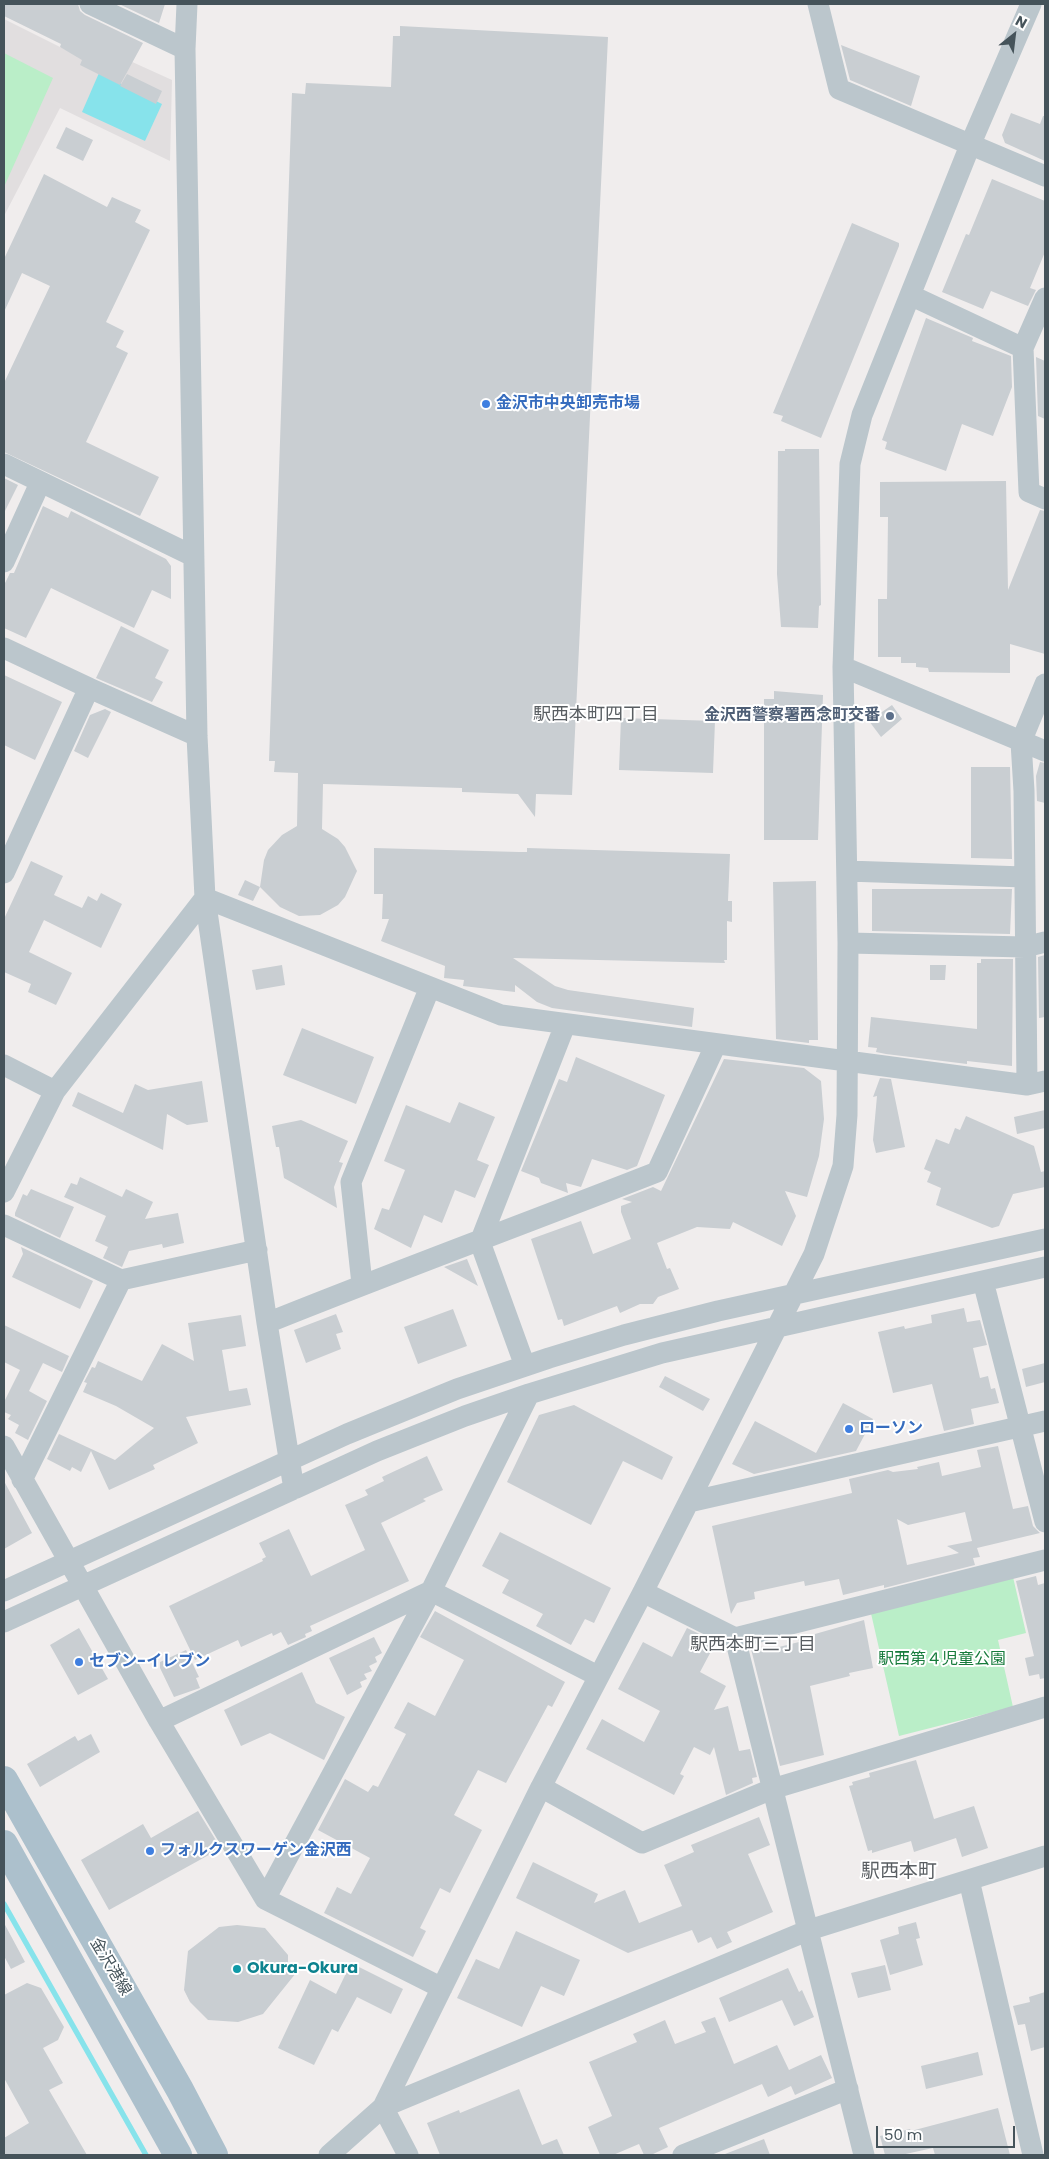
<!DOCTYPE html>
<html>
<head>
<meta charset="utf-8">
<style>
  body { margin:0 }
  #map { position:relative; width:1049px; height:2159px; overflow:hidden; background:#f0eded; font-family:Poppins,sans-serif }
  canvas { display:block }
  .frame { position:absolute; inset:0; border:5px solid #45535a; pointer-events:none }
  .north { position:absolute; left:989px; top:10px; width:50px; height:50px; -webkit-text-stroke:4px #fff; paint-order:stroke; rotate:29deg; font-size:14px; font-weight:700; line-height:20px; text-align:center; color:#45535a }
  .north::after { content:''; display:block; margin:auto; width:18px; height:22px; background:#45535a; clip-path:polygon(50% 0,100% 100%,50% 72%,0 100%) }
  .scale { position:absolute; left:876px; top:2126px; width:139px; height:22px; box-sizing:border-box; border:2px solid #45535a; border-top:0; padding-left:6px; font-size:15px; line-height:18px; white-space:nowrap; color:#45535a; -webkit-text-stroke:4px #fff; paint-order:stroke }
</style>
</head>
<body>
<div id="map">
<canvas width="1049" height="2159"></canvas>
<div class="frame"></div>
<div class="north">N</div>
<div class="scale">50 m</div>
</div>
<script>
const g = document.querySelector('canvas').getContext('2d');
g.lineJoin = 'round';
function paint(path, color) { g.fillStyle = color; g.fill(path, 'evenodd'); }
function trace(path, color, width, dash) { g.strokeStyle = color; g.lineWidth = width; g.lineCap = dash ? 'butt' : 'round'; g.setLineDash(dash || []); g.stroke(path); }
function label(font, color, halo, rows, align = 'center') {
  g.font = font + ' Poppins,"Noto Sans JP",sans-serif'; g.lineWidth = 4; g.setLineDash([]); g.textBaseline = 'middle'; g.strokeStyle = halo; g.fillStyle = color; for (const [text, x, y, turn = 0] of rows) {
    g.save(); g.translate(x, y); g.rotate((+turn || 0) * Math.PI / 180); g.textAlign = isNaN(turn) ? turn : align; if (halo) g.strokeText(text, 0, 0); g.fillText(text, 0, 0); g.restore();
  }
}
paint(new Path2D(`
  M4 19 70 52 86 41 172 80 170 161 60 108 4 216Z`), '#e1dedf');
paint(new Path2D(`
  M4 53 53 78 4 187Z
  M1013 1577 1026 1633 998 1640 1013 1707 899 1736 870 1609Z`), '#baeec8');
paint(new Path2D(`
  M99 73 162 104 145 141 82 112Z`), '#87e3eb');
trace(new Path2D(`
  M4 1904 146 2155`), '#87e3eb', 5.5);
paint(new Path2D(`
  M4 4H78L80 11 85 15 143 43 120 85 80 65 82 60 60 47 61 44 4 16Z
  M119 4H165L159 23Z
  M400 26 608 37 572 795 536 794 535 817 518 794 462 792V788L323 784 322 829 338 839 345 847 357 871 345 897 338 905 320 915 299 916 280 907 260 887 264 860 268 850 282 835 297 826 298 773 274 772 275 761H269L292 93 305 94 306 83 391 87 393 36H400Z
  M841 45 920 76 911 106 850 80Z
  M127 74 162 91 156 104 120 86Z
  M1011 113 1040 124 1043 116H1045V161L1005 143 1002 135Z
  M66 127 93 140 83 161 56 148Z
  M44 174 107 207 112 197 141 210 135 222 150 230 106 322 124 331 116 347 128 353 86 442 159 477 140 516 4 452V383L50 286 22 273 4 312V259Z
  M992 179 1045 201V252L1030 288 1036 290 1028 306 991 291 983 309 942 292 966 234 969 235Z
  M852 223 899 243V246L821 438 781 421 783 416 773 413Z
  M926 318 973 338 972 341 1011 356 1012 387 993 436 962 424 946 471 885 449 887 442 882 440Z
  M1036 357 1045 361V419L1038 416Z
  M785 449H819L821 605 819 606 818 628 781 627 777 574 778 451H785Z
  M4 478 18 485 4 513Z
  M1006 481 1008 590 1040 510 1045 511V654L1010 644V673L929 672 928 668 916 667V663H901V657H878V599H887L888 517H880V482Z
  M43 506 68 518 71 511 166 559 171 566V599L152 590 134 628 51 588 26 638 4 628V585L10 573H14Z
  M121 626 169 650 155 678 163 682 152 702 96 678Z
  M4 675 62 702 35 760 4 745Z
  M774 691 823 695 818 840H764V699H774Z
  M892 705 902 719 881 737 869 721Z
  M105 709 111 712 88 758 74 751 90 715Z
  M621 718 715 721 713 773 619 770Z
  M1040 762 1045 763V803L1037 801 1036 776Z
  M971 767H1010L1012 859 971 858Z
  M374 848 519 852H527V848L730 854 728 901H732V922L727 921V960H724L725 963 513 958 555 986 568 990 694 1008 692 1027 552 1008 537 1002 515 985V992L463 986 464 980 444 978 445 966 381 941 389 919H382L383 894H374Z
  M31 861 63 876 54 895 82 908 88 896 97 901 101 893 122 904 101 948 44 920 29 952 72 973 56 1005 28 992 31 984 4 972V919Z
  M245 880 260 887 253 901 238 895Z
  M816 881 818 1040H809V1043L776 1039 773 882Z
  M872 889H1012L1010 934 872 931Z
  M1045 955V1017L1039 1018 1038 957Z
  M981 959H1013L1012 1066 967 1061V1064L886 1054 876 1052 877 1048 868 1047 871 1017 977 1029V963H981Z
  M282 965 285 985 256 990 252 970Z
  M930 965H946L945 980H930Z
  M302 1028 374 1057 356 1104 283 1075Z
  M576 1057 665 1095 637 1166 627 1170 592 1159 581 1187 566 1183 568 1193 541 1183 539 1178 521 1171 559 1079 567 1082Z
  M724 1059 804 1068 821 1081 824 1119 819 1156 807 1197 785 1191 796 1216 782 1246 733 1222 730 1229 697 1227 657 1243 667 1269 670 1268 679 1289 658 1297 653 1304H640L620 1313 617 1306 564 1326 562 1319 558 1320 531 1239 581 1221 593 1254 631 1239 621 1212V1206L632 1202 622 1199 653 1187 661 1191Z
  M880 1078 891 1079 905 1147 876 1153 873 1140 877 1096 873 1097Z
  M202 1081 208 1122 187 1125 167 1114 163 1150 72 1106 78 1092 123 1113 135 1084 148 1090Z
  M459 1102 495 1117 477 1160 489 1165 475 1198 455 1190 442 1223 424 1215 411 1248 374 1229 382 1208 389 1210 405 1170 384 1161 406 1105 450 1123Z
  M1045 1110V1128L1017 1134 1014 1117Z
  M966 1116 1034 1146 1041 1172 1045 1171V1187L1013 1194 999 1226 992 1228 936 1205 941 1188 927 1182 931 1172 924 1169 936 1139 949 1144 955 1128 960 1130Z
  M301 1120 348 1141 339 1162 343 1163 334 1187 337 1208 284 1178 279 1147H276L272 1126Z
  M80 1177 122 1197 126 1189 153 1202 145 1219 178 1213 184 1243 163 1248 162 1244 129 1251 122 1267 103 1258 108 1247 95 1241 106 1216 64 1197 71 1183 77 1185Z
  M31 1189 74 1207 60 1238 15 1216V1213L23 1194 27 1196Z
  M21 1247 93 1281 80 1309 12 1277 23 1254Z
  M467 1259 478 1286 444 1267Z
  M964 1308 967 1322 980 1320 987 1345 973 1348 980 1378 988 1376 991 1389 995 1388 999 1403 971 1409 974 1424 944 1431 932 1384 893 1393 878 1332 904 1326 905 1329 932 1323 931 1315Z
  M453 1309 467 1346 418 1364 404 1327Z
  M336 1314 343 1332 336 1334 341 1349 306 1363 294 1330Z
  M241 1315 246 1346 222 1350 229 1391 247 1388 251 1405 186 1417 198 1443 153 1465 155 1469 109 1490 91 1451 81 1472 72 1467 70 1471 47 1459 59 1434 115 1460 154 1428 116 1406 83 1392 87 1383 84 1382 92 1367 95 1368 98 1361 142 1381 162 1344 194 1361 188 1323Z
  M4 1325 69 1356 62 1372 43 1363 29 1391 47 1401 28 1440 15 1433 19 1425 8 1419 11 1415 4 1412V1402L20 1370 4 1362Z
  M1045 1363V1382L1026 1387 1022 1369Z
  M665 1376 710 1399 703 1411 659 1387Z
  M843 1403 873 1419 856 1451 754 1474 732 1464 755 1421 816 1453Z
  M574 1405 673 1457 662 1480 623 1461 591 1525 507 1482 539 1415Z
  M998 1446 1013 1509 1028 1506 1033 1526 1040 1533 977 1548 980 1557 973 1558 975 1565 884 1588V1585L843 1595 839 1579 805 1586 804 1581 754 1592 755 1599 737 1603 731 1614 712 1526 852 1493 849 1479 888 1470 893 1472 918 1469 917 1467 939 1462 942 1476 981 1467 977 1450ZM965 1512 972 1541 947 1546 959 1553 907 1565 897 1519 908 1525Z
  M427 1456 443 1490 423 1499 426 1501 381 1523 409 1581 310 1626 312 1631 305 1634 306 1637 288 1645 281 1632 273 1636 272 1633 241 1647 238 1640 195 1660 169 1606 263 1561 262 1559 266 1557 259 1543 289 1529 311 1576 365 1550 345 1505 368 1495 365 1490 384 1481 382 1477Z
  M4 1481 32 1533 4 1549Z
  M500 1532 611 1588 594 1623 585 1619 571 1645 536 1626 543 1614 502 1593 509 1580 482 1566Z
  M1036 1576 1038 1585 1045 1583V1678L1040 1679 1039 1674 1029 1676 1025 1658 1034 1656 1016 1581Z
  M435 1611 565 1682 552 1707 548 1705 506 1783 478 1770 454 1815 482 1830 450 1893 440 1888 420 1928 426 1931 413 1957 324 1913 337 1887 351 1894 370 1858 318 1830 345 1779 368 1792 373 1785 378 1787 406 1734 394 1728 408 1702 435 1716 464 1660 420 1637Z
  M864 1620 873 1668 849 1673 850 1676 810 1686 824 1755 780 1766 751 1649 761 1646 763 1651 799 1642 798 1639 815 1636V1634Z
  M79 1628 108 1679 78 1695 50 1645Z
  M687 1628 716 1642 700 1672 726 1686 714 1710 728 1706 739 1751 750 1749 757 1777 752 1778 753 1783 726 1795 714 1747 710 1755 694 1747 680 1774 684 1776 674 1795 586 1749 602 1719 644 1742 660 1711 618 1689 643 1642 672 1657Z
  M374 1637 382 1653 375 1657 377 1662 369 1666 372 1671 364 1674 367 1679 360 1682 362 1687 347 1695 329 1658Z
  M186 1650 199 1677 196 1678 200 1688 174 1697 160 1668V1662Z
  M302 1672 316 1703 345 1717 324 1760 270 1733 241 1746 224 1710Z
  M91 1734 100 1752 40 1787 27 1764 75 1736 78 1741Z
  M916 1760 934 1819 974 1806 988 1848 962 1857 956 1838 914 1852 911 1841 872 1853V1850L868 1851 849 1786 853 1785 852 1782 870 1777 869 1773Z
  M198 1811 217 1842 213 1845 216 1851 109 1910 81 1860 143 1824 151 1838Z
  M759 1817 770 1845 748 1854 773 1912 727 1932 732 1942 717 1949 711 1937 698 1943 692 1930 628 1953 516 1898 533 1862 598 1894 594 1903 625 1890 639 1923 682 1906 664 1865 694 1852 691 1845Z
  M916 1922 920 1938 916 1939 923 1965 890 1975 880 1940 899 1934 898 1927Z
  M4 1923 25 1962 11 1969 4 1956Z
  M237 1925 265 1928 288 1955V1969L296 1973 263 2014 238 2022 208 2020 190 2002 184 1990 188 1951 219 1927Z
  M516 1931 580 1960 564 1996 541 1986 522 2027 457 1998 476 1959 499 1969Z
  M351 1963 403 1989 391 2014 357 1997 338 2032 332 2029 314 2065 278 2048 310 1980 336 1994Z
  M885 1965 891 1990 858 1998 851 1973Z
  M788 1968 799 1992 802 1990 814 2017 794 2026 782 2000 729 2022 719 1998Z
  M27 1983 41 1988 64 2027 58 2040 43 2048 63 2083 49 2090 87 2155H4V2138L29 2123 4 2078V1995Z
  M1045 1992V2047L1031 2051 1025 2024 1018 2025 1013 2006 1030 2002 1029 1997Z
  M715 2017 734 2064 777 2045 789 2070 821 2055 832 2078 795 2095 791 2086 768 2097 762 2084 659 2128 668 2147 651 2155H644L639 2144 613 2155H600L588 2127 612 2116 589 2062 637 2042 633 2034 665 2020 675 2044 706 2032 701 2022Z
  M978 2052 983 2075 926 2089 921 2066Z
  M519 2089 542 2145 557 2139 564 2155H440L427 2123 459 2110 460 2113Z
  M998 2108 1010 2155H935L933 2148 901 2155H885L880 2136 910 2129 911 2131Z
  M764 2139 770 2155H725V2154Z`), '#c9ced2');
trace(new Path2D(`
  M90 4 185 49
  M187 4 185 49 197 736 205 898 267 1323 294 1489
  M818 4 839 89 1045 176
  M910 295 1023 348
  M1045 298 1023 348 1029 492 1045 499
  M4 464 193 556
  M4 562 40 483
  M4 648 89 688 4 873
  M843 667 1045 751
  M89 688 197 736
  M847 871 1024 877
  M848 943 1025 947 1045 942
  M4 1065 55 1091
  M1027 1085 1024 791 1021 742 1045 684
  M4 1192 55 1091 205 898 501 1015 1027 1085 1045 1081
  M4 1225 121 1280 257 1250
  M983 1281 1045 1522
  M362 1284 351 1182 430 987
  M267 1323C396 1271 527 1223 657 1172L716 1044
  M525 1366 480 1242 565 1025
  M4 1446 159 1721 265 1899 442 1988
  M22 1480 121 1280
  M689 1502 1045 1421
  M4 1591 347 1434 457 1389 549 1358 624 1335 718 1311 1045 1239
  M643 1592 735 1638 1045 1560
  M4 1622 377 1451 465 1416 529 1394 662 1353 1045 1267
  M735 1638 864 2155
  M159 1721 431 1591 598 1676
  M541 1787 642 1843 772 1789 1045 1707
  M969 1880 1033 2155
  M265 1899 431 1591 529 1394
  M329 2155 383 2107 809 1930 1045 1856
  M408 2155 383 2107 541 1787 643 1592 814 1254 843 1166 847 1115 848 943 843 667 850 464 862 415 971 143 1031 4
  M683 2155 848 2089`), '#bbc6cc', 21);
trace(new Path2D(`
  M4 1780 180 2090 214 2155
  M4 1844 178 2155`), '#acc0cc', 28);
for (const [x, y, r, color] of [
  [486,404,5,"#3f7fe0"],
  [890,716,5,"#5c6f8a"],
  [849,1429,5,"#3f7fe0"],
  [79,1662,5,"#3f7fe0"],
  [150,1851,5,"#3f7fe0"],
  [237,1969,5,"#0f9aa8"]
]) { const dot = new Path2D(); dot.arc(x, y, r, 0, 2 * Math.PI); g.fillStyle = color; g.fill(dot); trace(dot, '#fff', 2); }
label('bold 16px', '#366cbe', '#fff', [
  ["金沢市中央卸売市場",496,404],
  ["ローソン",859,1429],
  ["セブン-イレブン",89,1662],
  ["フォルクスワーゲン金沢西",160,1851]
], 'left');
label('bold 16px', '#4e5e75', '#fff', [
  ["金沢西警察署西念町交番",880,716]
], 'right');
label('16px', '#177b3c', '#fff', [
  ["駅西第４児童公園",942,1660]
]);
label('16px', '#45535a', '#fff', [
  ["金沢港線",110,1967,59]
]);
label('bold 16px', '#0d838f', '#fff', [
  ["Okura-Okura",247,1969]
], 'left');
label('18px', '#595e62', '#fff', [
  ["駅西本町四丁目",596,715],
  ["駅西本町三丁目",753,1645]
]);
label('19px', '#595e62', '#fff', [
  ["駅西本町",899,1872]
]);
</script>
</body>
</html>
